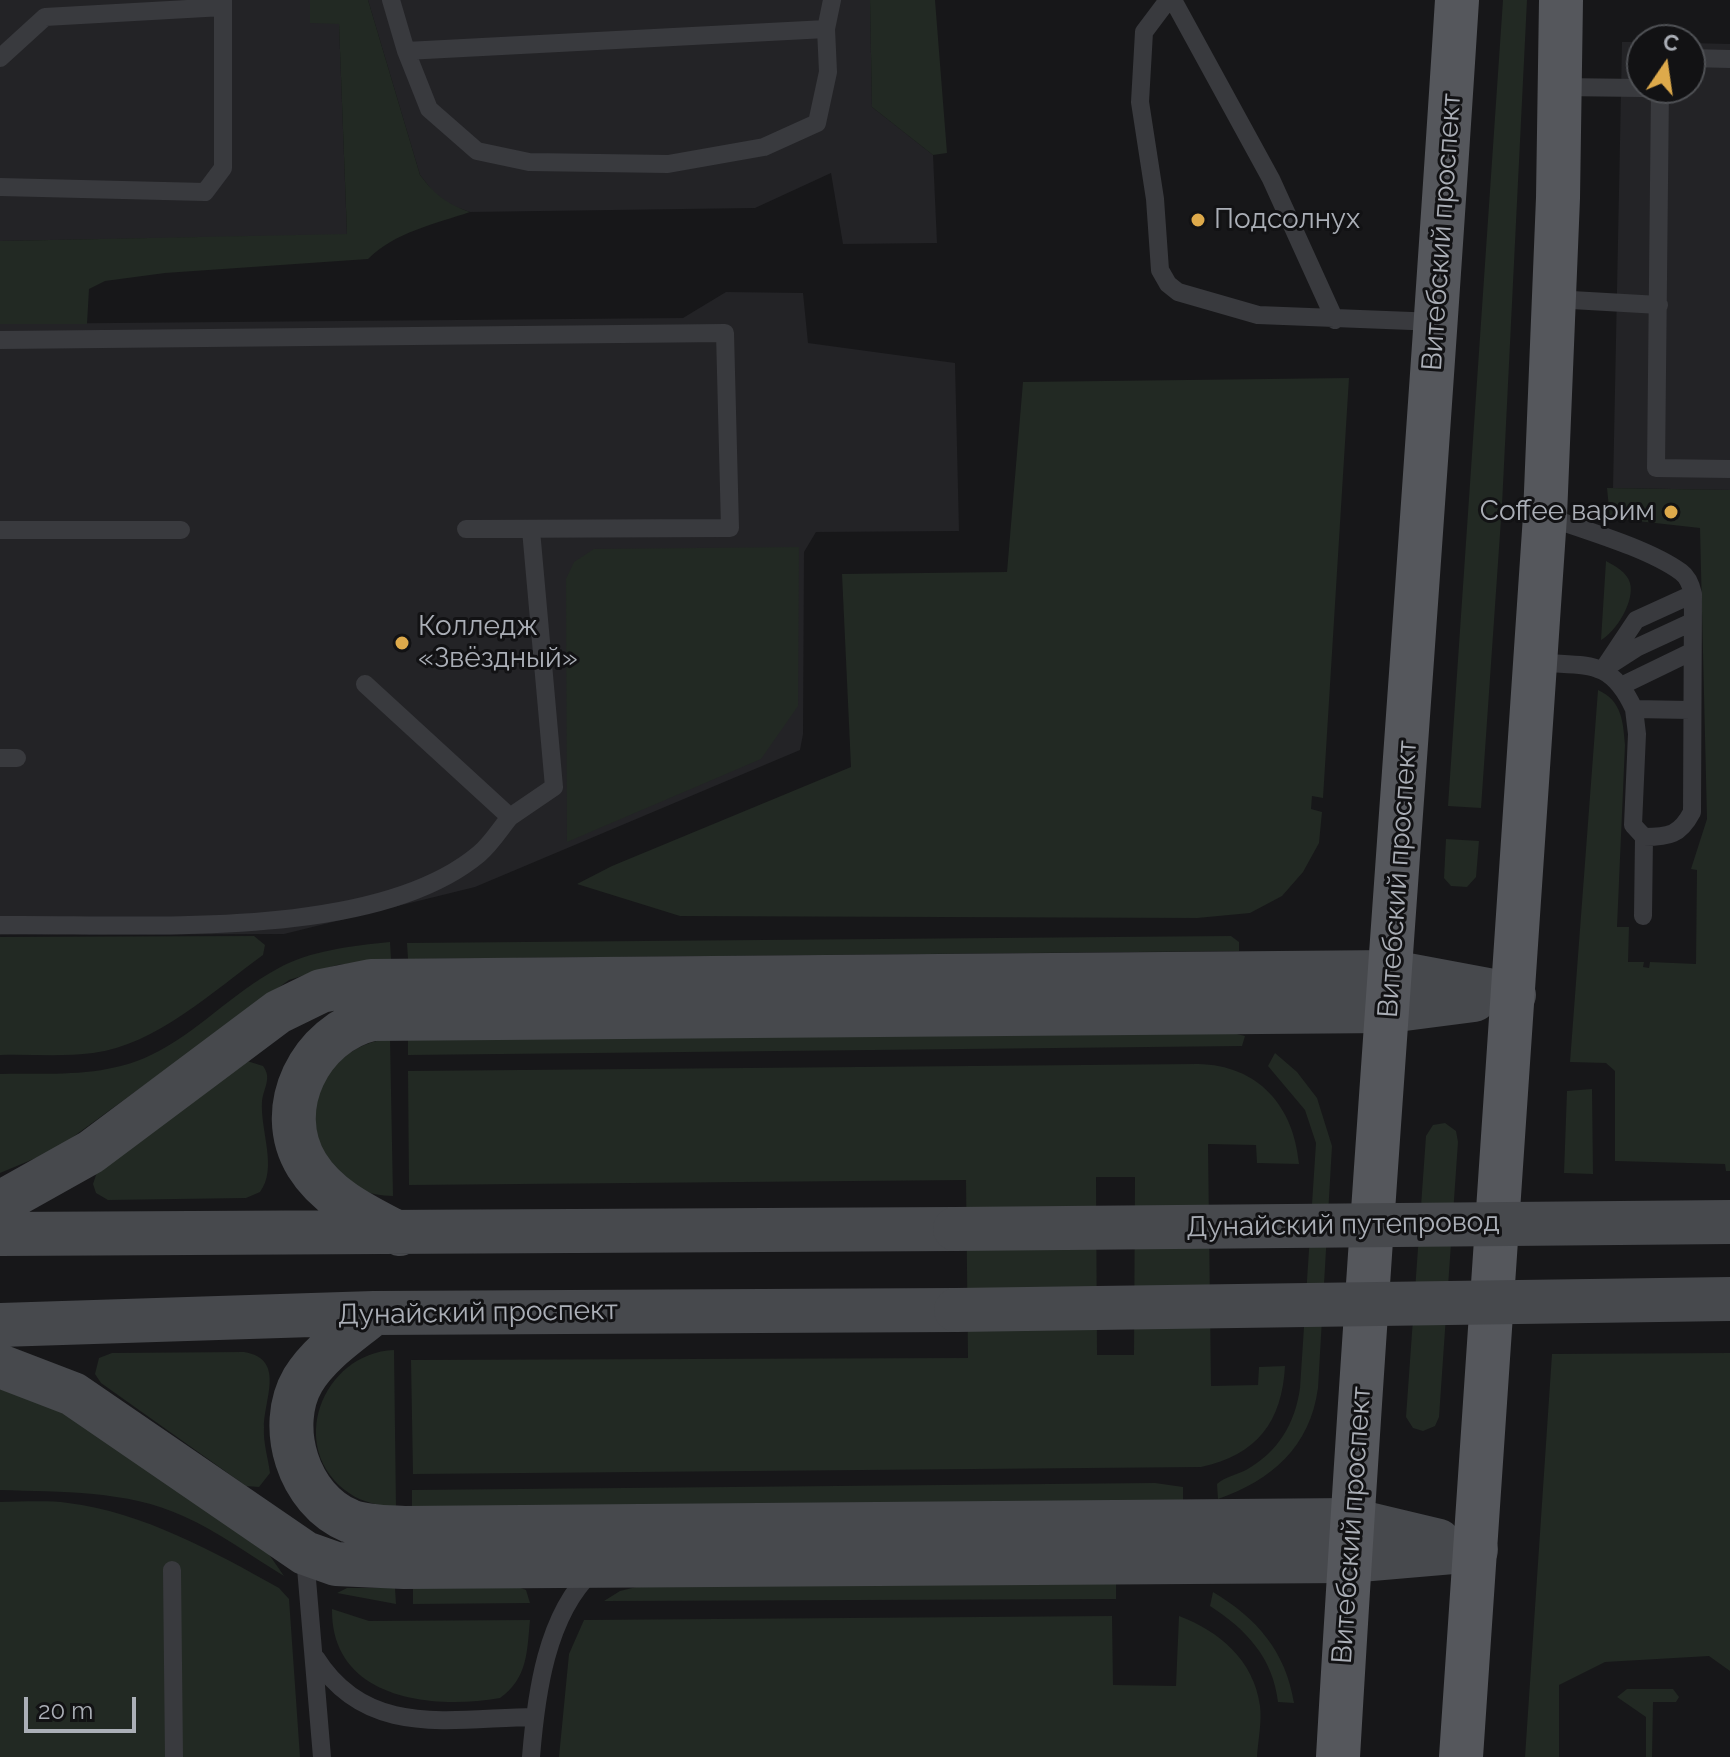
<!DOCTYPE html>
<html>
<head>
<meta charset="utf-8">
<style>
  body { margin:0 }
  #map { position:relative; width:1730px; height:1757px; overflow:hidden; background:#171719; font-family:Raleway,sans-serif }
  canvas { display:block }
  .north { position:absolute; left:1626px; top:24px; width:80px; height:80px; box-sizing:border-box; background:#121214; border:2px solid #4f5155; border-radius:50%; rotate:13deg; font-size:22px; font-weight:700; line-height:32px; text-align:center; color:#abafb7 }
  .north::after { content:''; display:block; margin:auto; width:28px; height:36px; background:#deaa4b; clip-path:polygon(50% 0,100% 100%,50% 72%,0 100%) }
  .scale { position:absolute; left:24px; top:1697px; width:112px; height:36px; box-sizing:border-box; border:4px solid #abafb7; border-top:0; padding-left:10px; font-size:24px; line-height:28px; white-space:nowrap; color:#abafb7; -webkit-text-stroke:6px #121214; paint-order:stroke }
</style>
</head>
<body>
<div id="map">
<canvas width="1730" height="1757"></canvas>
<div class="north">С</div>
<div class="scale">20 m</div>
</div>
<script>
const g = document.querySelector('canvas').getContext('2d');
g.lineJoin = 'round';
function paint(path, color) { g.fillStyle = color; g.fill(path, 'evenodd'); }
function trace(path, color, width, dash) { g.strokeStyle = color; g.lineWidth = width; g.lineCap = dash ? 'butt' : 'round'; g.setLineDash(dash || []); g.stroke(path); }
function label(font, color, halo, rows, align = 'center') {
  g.font = font + ' Raleway,sans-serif'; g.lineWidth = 6; g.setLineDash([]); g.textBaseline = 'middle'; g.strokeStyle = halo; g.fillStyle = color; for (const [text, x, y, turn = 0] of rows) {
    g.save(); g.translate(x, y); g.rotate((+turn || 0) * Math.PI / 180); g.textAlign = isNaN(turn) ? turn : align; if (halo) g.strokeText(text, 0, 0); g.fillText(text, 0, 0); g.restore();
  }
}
paint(new Path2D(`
  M0 0H310L311 23H339L347 235 0 241Z
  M368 0H870L872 107 933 155 937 243 843 244 831 173 755 208 470 212 450 205 434 193 420 175Z
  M1622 42H1642V88H1690V43L1730 44V490L1613 488Z
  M726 292 803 293 808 343 955 363 959 531 816 532 804 552 803 734 800 750 475 887 284 934 0 935V324L683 318Z`), '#232326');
paint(new Path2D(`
  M310 0H368L420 175C435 195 447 204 470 212 435 224 395 232 368 259L165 273 105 281 89 289 87 324H0V241L347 234 339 24 310 23Z
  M870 0H935L947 153 933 155 872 107Z
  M1503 0H1527L1502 505 1481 808 1448 806Z
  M1349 378 1323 798 1312 796 1311 809 1322 812 1319 843 1303 872 1282 896 1250 913 1197 918 680 916 577 884 612 866 851 767 842 574 1007 572 1023 382Z
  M1607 488 1730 490V1171H1726L1725 1164 1615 1161V1071L1606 1063 1570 1062 1598 690C1622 701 1623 721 1625 745L1617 927H1629L1628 962H1644L1643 967 1649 968 1650 962 1696 964 1697 870 1691 869 1707 819 1700 528 1610 518Z
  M799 547 798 706 761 759 567 842 566 579 574 562 594 549Z
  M1606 561C1615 566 1627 572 1630 583 1635 601 1616 632 1601 640Z
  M1446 839 1479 841 1476 877 1467 887 1451 886 1444 878Z
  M254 936 265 945 263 955C213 991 156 1045 93 1053 63 1057 30 1054 0 1055V937Z
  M1231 936 1239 942V951L408 959 407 943Z
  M390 942 391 959 337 965 289 980 55 1150 0 1173V1074C50 1073 104 1078 151 1055 197 1033 232 993 277 969 311 950 352 946 390 942Z
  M1224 1031 1245 1036 1242 1046 408 1055V1039Z
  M390 1038 393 1196C295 1195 284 1054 390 1038Z
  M1275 1053 1297 1072 1317 1098 1332 1146 1318 1388C1310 1447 1272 1480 1218 1499L1217 1484C1225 1477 1236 1475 1246 1470 1278 1452 1295 1424 1300 1388L1316 1143 1305 1110 1268 1066Z
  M247 1061 263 1066C272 1078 264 1087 262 1101 260 1131 278 1168 260 1192L246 1198 108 1200 96 1193 93 1184 97 1172Z
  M1198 1064C1258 1065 1294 1106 1299 1164L1257 1163 1256 1145 1208 1144 1211 1386 1258 1385 1259 1367 1285 1366C1282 1422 1257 1455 1201 1467L413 1474 411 1360 968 1358 966 1180 409 1185 408 1071ZM1096 1177H1135L1134 1355H1097Z
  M1592 1089 1593 1174 1564 1173 1567 1091Z
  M1445 1123 1456 1131 1458 1142 1439 1417 1435 1426 1423 1431 1413 1428 1406 1417 1426 1136 1433 1125Z
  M394 1350 396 1508C380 1505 363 1503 349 1493 285 1449 322 1353 394 1350Z
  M244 1352C286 1359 264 1399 264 1427 263 1443 268 1457 270 1473L259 1487 246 1486 101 1383 95 1374 99 1358 112 1353Z
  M1730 1353V1671L1709 1656 1605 1662 1559 1685V1757H1525L1552 1354Z
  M0 1379 31 1390 268 1553 284 1576C251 1556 219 1532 183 1516 127 1490 60 1492 0 1490Z
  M1155 1483 1183 1487V1501L412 1508V1490Z
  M0 1502C22 1502 46 1500 68 1503 142 1512 215 1552 279 1588L289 1599 300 1757H0Z
  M1116 1582V1599L604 1601 620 1591 640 1586Z
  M518 1587 526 1590 530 1603 413 1604V1588Z
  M347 1588H395L396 1604 337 1593Z
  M1213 1592C1257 1618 1286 1652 1294 1703L1278 1702C1273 1658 1246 1629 1210 1606Z
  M332 1609 369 1621 530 1620C527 1651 528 1678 500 1698 431 1710 331 1699 332 1609Z
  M1112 1616 1113 1685 1176 1686 1179 1616C1219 1631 1254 1660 1260 1706 1262 1722 1258 1741 1257 1757H559L569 1654 584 1620Z
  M1627 1689H1673L1679 1697 1676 1702H1653L1652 1757H1646V1717L1617 1697Z`), '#222923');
trace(new Path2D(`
  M391 0 406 51 429 109 477 151 529 162 668 164 764 147 817 123 828 72 826 29 832 0
  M1168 0 1144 32 1140 102 1155 199 1160 270 1168 284 1178 292 1258 315 1437 322
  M1173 0 1271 179 1335 320
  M406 51 826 29
  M0 58 45 17 223 7
  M1690 58 1730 59
  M1559 87 1642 88
  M1646 88H1660L1656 468 1730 469
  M0 187 205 192 223 168V0
  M1554 299 1659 305
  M0 340 725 333 730 528 466 529
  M1545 516C1584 530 1648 548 1681 572 1688 577 1691 585 1693 594L1692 812C1680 835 1669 837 1644 837L1633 825 1637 734 1634 709
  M0 530H181
  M1535 662C1587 667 1610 657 1634 709L1690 710
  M1610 665 1638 647 1692 622
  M1604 668 1636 620 1693 594
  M365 684 510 817 554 787 531 530
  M1623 685 1691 652
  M0 758H17
  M1643 916 1644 837
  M0 925C134 923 373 943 479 854 491 844 500 829 510 817
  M305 1556 322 1757
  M172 1570 174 1757
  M316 1658C367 1739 451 1718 534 1717
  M531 1757C536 1695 546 1615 593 1571`), '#393a3e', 18);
trace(new Path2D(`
  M0 1203 91 1152 278 1012 321 991 371 981 1391 972 1514 995
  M0 1234 955 1229
  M400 1234C366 1216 328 1199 307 1165 272 1108 311 1033 372 1019L1389 1011 1474 1000
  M374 1313C350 1333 320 1352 303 1380 276 1426 298 1500 350 1521 366 1527 386 1527 404 1528L1351 1520 1439 1541
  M0 1325 374 1313 956 1310
  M0 1366 73 1394 305 1553 336 1564 404 1567 1348 1561 1476 1550`), '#47494d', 44);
trace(new Path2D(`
  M1338 1757C1372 1171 1420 586 1457 0
  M1461 1757 1545 516 1558 198 1561 0`), '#55575c', 44);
trace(new Path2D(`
  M955 1229 1730 1222
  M956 1310 1730 1299`), '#47494d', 44);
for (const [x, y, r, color] of [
  [1198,220,8,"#deaa4b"],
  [1671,512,8,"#deaa4b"],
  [402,643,8,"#deaa4b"]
]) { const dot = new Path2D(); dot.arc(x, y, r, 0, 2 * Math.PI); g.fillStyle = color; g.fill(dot); trace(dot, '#121214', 3); }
label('28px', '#abafb7', '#121214', [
  ["Подсолнух",1214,220],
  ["Coffee варим",1655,512,"right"],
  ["Колледж",418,627],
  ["«Звёздный»",418,659]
], 'left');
label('28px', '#abafb7', '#121214', [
  ["Витебский проспект",1442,232,-86],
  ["Витебский проспект",1398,879,-86],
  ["Дунайский путепровод",1343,1225,-1],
  ["Дунайский проспект",478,1313,-1],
  ["Витебский проспект",1352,1525,-86]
]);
</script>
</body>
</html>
